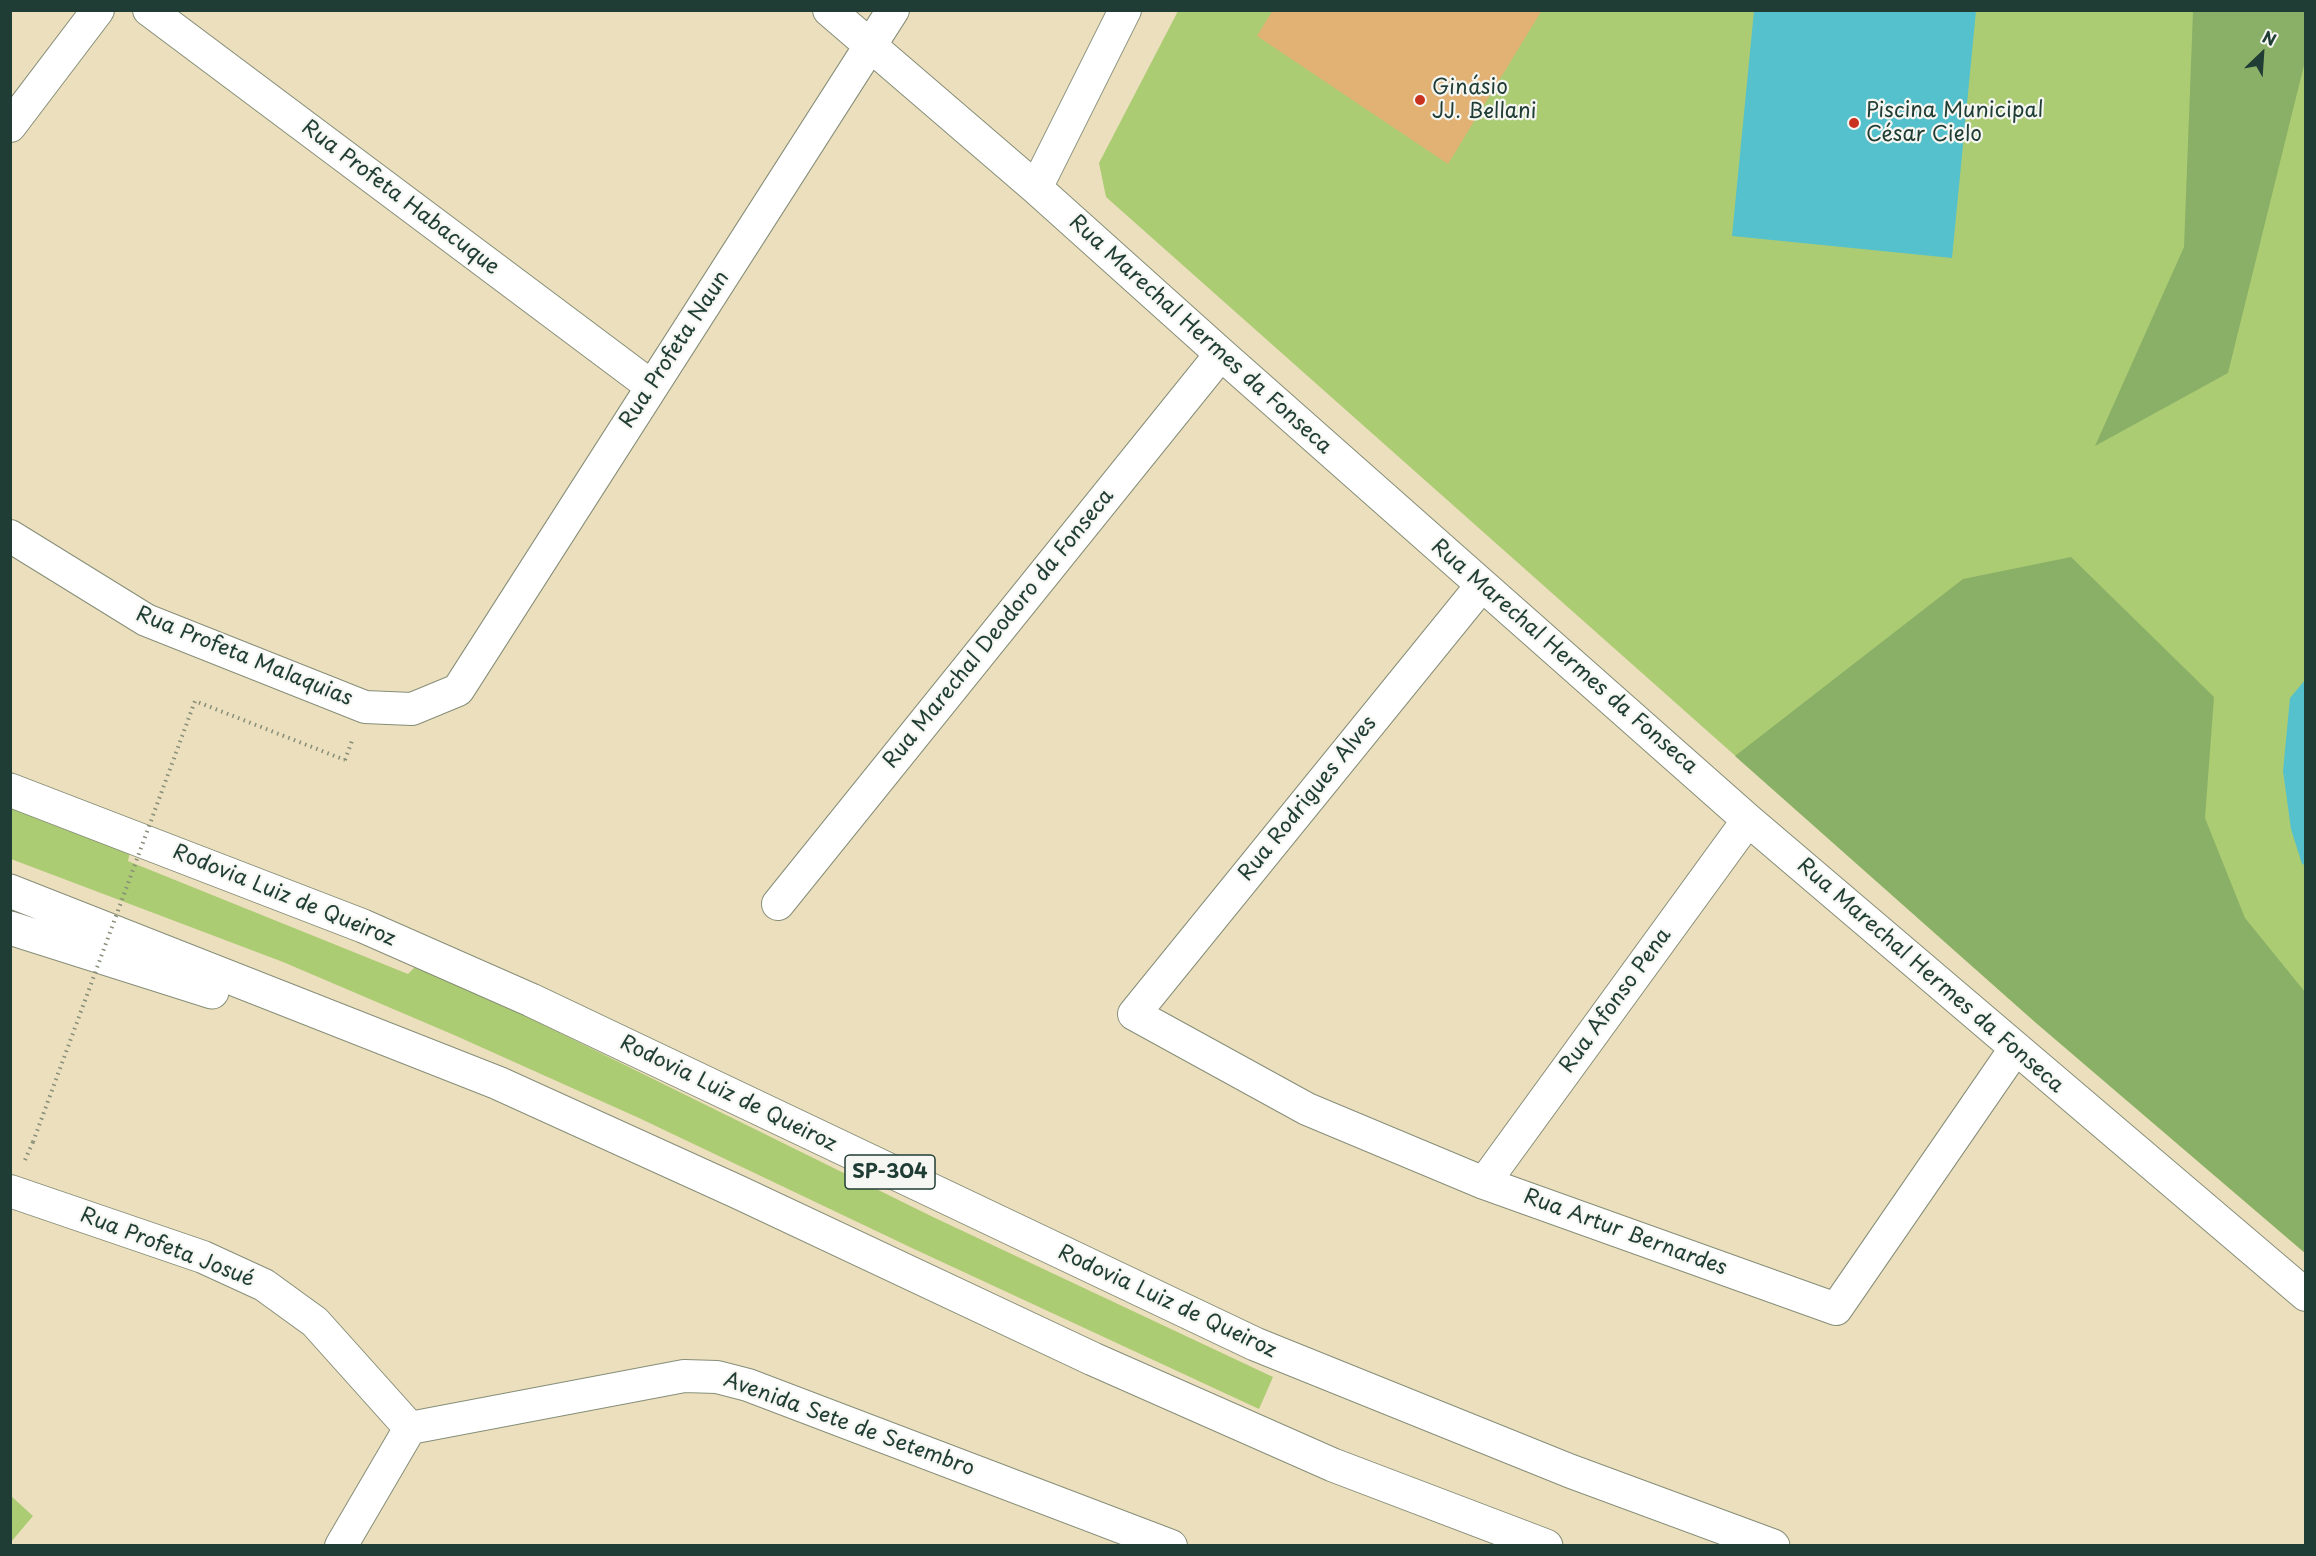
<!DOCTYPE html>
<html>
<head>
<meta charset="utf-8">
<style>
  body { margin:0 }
  #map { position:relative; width:2316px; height:1556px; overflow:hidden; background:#ecdfbd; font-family:"Playpen Sans",sans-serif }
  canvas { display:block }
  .frame { position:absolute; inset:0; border:12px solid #1f3d34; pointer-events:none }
  .north { position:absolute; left:2232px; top:24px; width:60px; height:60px; -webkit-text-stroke:4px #f6f6f2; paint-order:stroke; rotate:25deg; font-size:16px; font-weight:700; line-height:24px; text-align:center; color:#1f3d34 }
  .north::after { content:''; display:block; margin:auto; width:21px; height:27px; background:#1f3d34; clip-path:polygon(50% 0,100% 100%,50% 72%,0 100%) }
</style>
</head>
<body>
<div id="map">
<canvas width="2316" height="1556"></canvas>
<div class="frame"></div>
<div class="north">N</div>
</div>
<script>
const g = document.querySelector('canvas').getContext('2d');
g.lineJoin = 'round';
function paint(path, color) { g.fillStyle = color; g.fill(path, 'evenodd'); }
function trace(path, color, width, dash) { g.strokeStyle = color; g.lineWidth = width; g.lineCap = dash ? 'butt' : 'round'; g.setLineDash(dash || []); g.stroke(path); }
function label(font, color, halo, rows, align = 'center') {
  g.font = font + ' "Playpen Sans",sans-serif'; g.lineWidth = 4.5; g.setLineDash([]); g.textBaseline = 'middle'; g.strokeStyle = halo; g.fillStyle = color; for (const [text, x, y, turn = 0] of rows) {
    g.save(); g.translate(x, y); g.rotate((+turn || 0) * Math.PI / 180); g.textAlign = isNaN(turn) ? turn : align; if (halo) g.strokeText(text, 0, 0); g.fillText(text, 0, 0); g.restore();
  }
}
paint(new Path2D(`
  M1178 11H2305V1253L2035 1022 1106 197 1099 163Z
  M10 807 130 852 128 861 408 974 416 966 489 998 933 1217 1273 1377 1259 1409 914 1249 639 1118 454 1035 283 962 11 859Z
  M11 1496 33 1516 11 1542Z`), '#accc74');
paint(new Path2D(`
  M2193 11H2305V61L2228 373 2095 446 2184 247Z
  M2071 557 2214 697 2205 818 2245 918 2305 992V1253L2035 1022 1735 756 1963 579Z`), '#89b066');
paint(new Path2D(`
  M1754 11H1976L1952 258 1732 236Z
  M2305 680V865L2302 864 2291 829 2283 771 2290 698Z`), '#54c1cd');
paint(new Path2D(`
  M1273 10H1542L1448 164 1257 36Z`), '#e2b274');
const street = new Path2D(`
  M149 10 651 386
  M829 10 1036 188 1221 354 1748 820 2306 1295
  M10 126 98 10
  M1036 188 1125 10
  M10 536 146 620 365 707 412 709 458 690 893 10
  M1482 585 1134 1014 1307 1109 1484 1183 1836 1309 2015 1049
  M778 904 1221 354
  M1484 1183 1748 820
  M10 1191 203 1257 264 1285 315 1322 410 1428
  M410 1428 684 1376 717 1377 748 1385 1171 1546
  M341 1546 410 1428`);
const highway = new Path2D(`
  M10 790 363 926 531 1000 1255 1344 1570 1471 1773 1546
  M10 891 498 1083 738 1192 1093 1359 1333 1465 1546 1546
  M10 928 212 992`);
trace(street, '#868e78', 34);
trace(highway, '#868e78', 35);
trace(new Path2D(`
  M345 760 353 738
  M25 1160 33 1142`), '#868e78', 4, [1.5, 4.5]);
trace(street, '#fff', 32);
trace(highway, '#fff', 33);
trace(new Path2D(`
  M33 1142 195 701 345 760`), '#868e78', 4, [1.5, 4.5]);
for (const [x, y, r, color] of [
  [1420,100,6,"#c8321e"],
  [1854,123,6,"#c8321e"]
]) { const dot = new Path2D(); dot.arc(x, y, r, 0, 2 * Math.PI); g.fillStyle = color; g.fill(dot); trace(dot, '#f6f6f2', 2); }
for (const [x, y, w] of [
  [890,1172,90]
]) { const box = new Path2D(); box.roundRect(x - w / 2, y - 17, w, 34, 4.5); g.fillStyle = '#f6f6f2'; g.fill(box); trace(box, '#1f3d34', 1.5); }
label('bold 20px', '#1f3d34', null, [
  ["SP-304",890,1172]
]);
label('21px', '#1f3d34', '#f6f6f2', [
  ["Ginásio",1432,88],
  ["JJ. Bellani",1432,112],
  ["Piscina Municipal",1866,111],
  ["César Cielo",1866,135]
], 'left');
label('21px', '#1f3d34', '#f6f6f2', [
  ["Rua Profeta Habacuque",400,198,37],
  ["Rua Marechal Hermes da Fonseca",1200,335,42],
  ["Rua Profeta Naun",675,350,-57],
  ["Rua Marechal Deodoro da Fonseca",999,629,-51],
  ["Rua Profeta Malaquias",244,657,22],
  ["Rua Marechal Hermes da Fonseca",1564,657,41],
  ["Rua Rodrigues Alves",1308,799,-51],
  ["Rodovia Luiz de Queiroz",284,896,22],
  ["Rua Marechal Hermes da Fonseca",1930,976,41],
  ["Rua Afonso Pena",1616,1001,-54],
  ["Rodovia Luiz de Queiroz",728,1094,26],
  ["Rua Artur Bernardes",1625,1233,20],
  ["Rua Profeta Josué",167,1248,21],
  ["Rodovia Luiz de Queiroz",1167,1302,25],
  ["Avenida Sete de Setembro",849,1425,20]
]);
</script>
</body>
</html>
